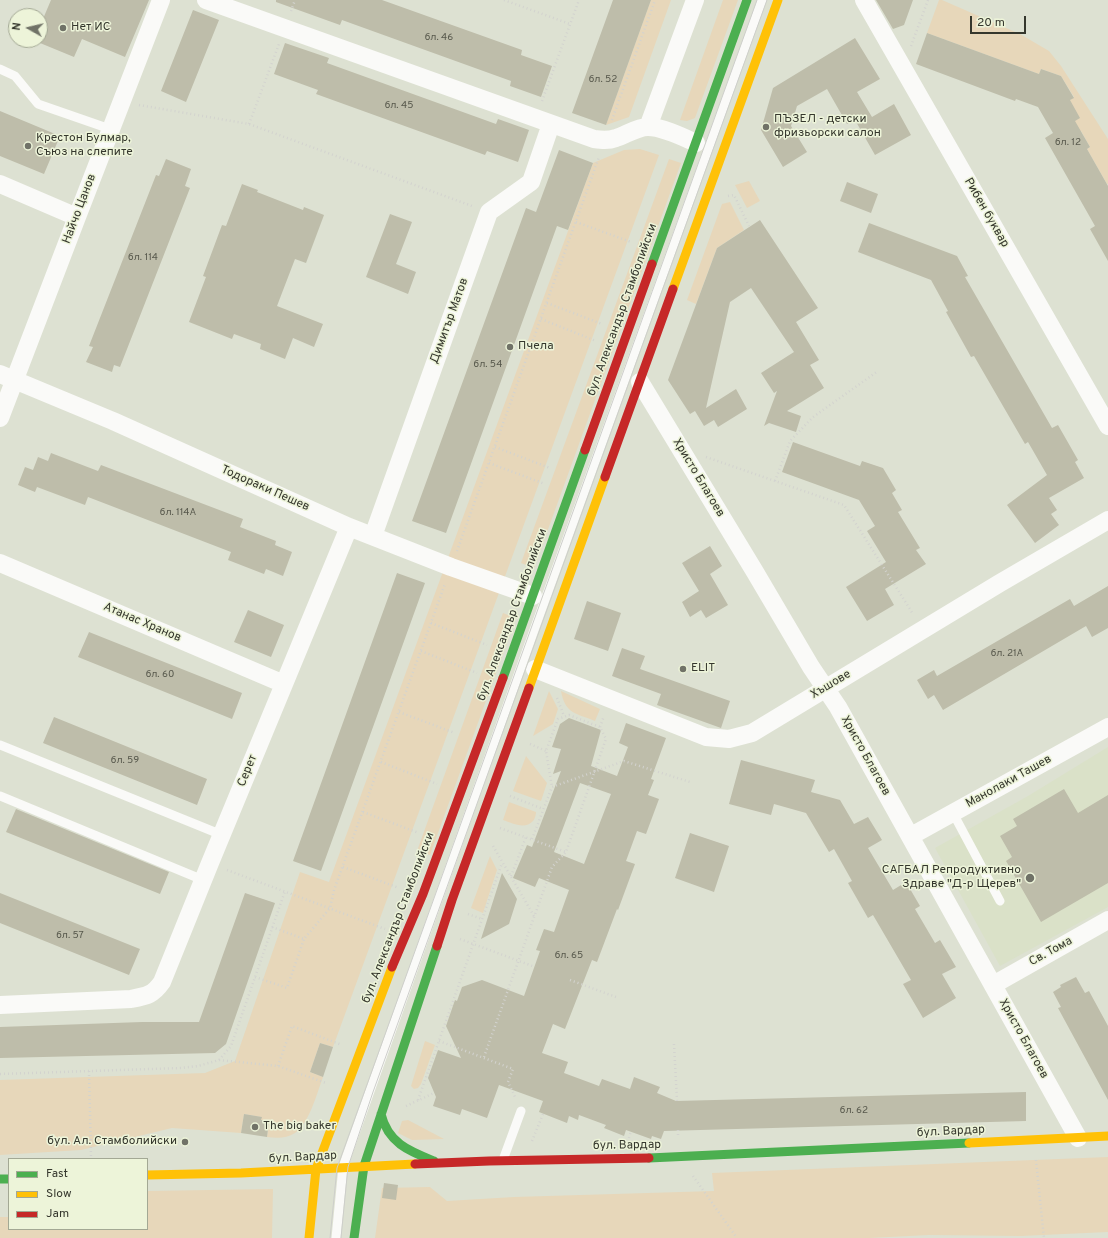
<!DOCTYPE html>
<html>
<head>
<meta charset="utf-8">
<style>
  body { margin:0 }
  #map { position:relative; width:1108px; height:1238px; overflow:hidden; background:#dde1d2; font-family:Overpass,sans-serif }
  canvas { display:block }
  .legend { position:absolute; left:8px; top:1158px; width:140px; height:72px; box-sizing:border-box; background:#edf4d9; border:1px solid #a3a894; margin:0; padding:5px 7px; list-style:none; font-size:12px; color:#35372d }
  .legend li { display:flex; align-items:center; gap:8px; height:20px }
  .legend b { width:20px; border:1px solid #a3a894 }
  .north { position:absolute; left:8px; top:8px; width:40px; height:40px; box-sizing:border-box; background:#edf4d9; border:1px solid #a3a894; border-radius:50%; rotate:278deg; font-size:11px; font-weight:700; line-height:16px; text-align:center; color:#35372d }
  .north::after { content:''; display:block; margin:auto; width:14px; height:18px; background:#707267; clip-path:polygon(50% 0,100% 100%,50% 72%,0 100%) }
  .scale { position:absolute; left:970px; top:16px; width:56px; height:18px; box-sizing:border-box; border:2px solid #35372d; border-top:0; padding-left:5px; font-size:12px; line-height:14px; white-space:nowrap; color:#35372d; -webkit-text-stroke:3px #edf4d9; paint-order:stroke }
</style>
</head>
<body>
<div id="map">
<canvas width="1108" height="1238"></canvas>
<ul class="legend">
<li><b style="height:5px;background:#4caf50"></b>Fast</li>
<li><b style="height:5px;background:#ffc107"></b>Slow</li>
<li><b style="height:5px;background:#c62828"></b>Jam</li>
</ul>
<div class="north">N</div>
<div class="scale">20 m</div>
</div>
<script>
const g = document.querySelector('canvas').getContext('2d');
g.lineJoin = 'round';
function paint(path, color) { g.fillStyle = color; g.fill(path, 'evenodd'); }
function trace(path, color, width, dash) { g.strokeStyle = color; g.lineWidth = width; g.lineCap = dash ? 'butt' : 'round'; g.setLineDash(dash || []); g.stroke(path); }
function label(font, color, halo, rows, align = 'center') {
  g.font = font + ' Overpass,sans-serif'; g.lineWidth = 3; g.setLineDash([]); g.textBaseline = 'middle'; g.strokeStyle = halo; g.fillStyle = color; for (const [text, x, y, turn = 0] of rows) {
    g.save(); g.translate(x, y); g.rotate((+turn || 0) * Math.PI / 180); g.textAlign = isNaN(turn) ? turn : align; if (halo) g.strokeText(text, 0, 0); g.fillText(text, 0, 0); g.restore();
  }
}
paint(new Path2D(`
  M1108 747V907L1000 966 935 848 1028 796Z`), '#dae1c8');
paint(new Path2D(`
  M651 0H671L629 117 606 125Z
  M723 0H738L695 118 687 121 680 120Z
  M939 0H942L1020 34 1049 51 1061 66 1108 139V184H1107L1087 149 1090 147 1081 131 1077 133 1070 100 1074 97 1061 76 1041 69 1039 74 927 33Z
  M640 149 659 155 333 1047 320 1043 310 1072 323 1077C317 1093 309 1124 295 1133 286 1139 276 1138 267 1137L269 1121 261 1120V1117L244 1114 241 1133 172 1128 81 1150 0 1155V1080L205 1073 235 1061 300 872 329 882 593 163 624 150Z
  M669 159 681 163 534 568 521 563Z
  M749 181 760 201 747 208 735 185Z
  M730 202 744 230 717 248 696 304 687 300 722 204Z
  M503 613 516 618 430 855 417 851Z
  M549 691 558 709 553 724 533 736Z
  M561 691 600 709 595 721C576 713 565 714 561 691Z
  M526 756 547 783 541 801 513 791Z
  M509 802 536 812C536 814 535 819 533 821 525 830 512 823 503 820Z
  M490 856 497 870 483 913 471 908Z
  M425 1041 435 1045 421 1084 418 1088 414 1089 411 1086Z
  M408 1120 444 1139 412 1140 398 1133 402 1121Z
  M1108 1157V1232L1021 1236 929 1235 869 1238H375L382 1188 430 1187 447 1201 514 1197 714 1191 712 1173Z
  M273 1189 272 1238H0V1217H9V1229H147V1191Z`), '#e7d7ba');
paint(new Path2D(`
  M51 0H149L125 57 82 39 74 57 40 43V26Z
  M276 0H382L522 50 521 55 552 66 541 97 510 86 511 81 342 20 340 25 276 2Z
  M613 0H651L606 125 572 113Z
  M876 0H913L904 25 893 29Z
  M193 10 219 20 186 102 161 91Z
  M927 33 1039 74 1041 69 1061 76 1074 98 1070 100 1080 118 1075 121 1090 147 1087 149 1108 186V261L1090 229 1095 226 1045 138 1053 133 1038 107 1016 99 1015 101 916 64Z
  M855 38 880 79 857 92 872 117 894 104 911 135 875 155 855 120 847 124 827 89 797 106 791 126 807 152 783 167 761 130 773 88Z
  M285 43 329 58 327 63 496 124 498 119 529 130 518 162 487 151 485 155 316 94 318 90 274 74Z
  M0 111 60 136 44 174 0 156Z
  M559 150 593 163 568 230 557 226 446 533 412 521 526 208 536 212Z
  M166 159 191 169 185 186 190 188 120 367 114 365 112 372 86 362 93 347 89 346 156 175 159 176Z
  M847 182 878 194 871 213 840 201Z
  M242 184 258 190 257 192 303 210 304 207 324 215 306 263 295 259 277 306 323 324 314 347 293 338 285 359 260 349 261 344 234 334 232 339 189 322 206 277 203 276 222 225 226 226Z
  M390 214 412 222 396 264 416 272 408 294 366 277Z
  M760 220 818 308 796 322 819 360 810 365 824 388 787 411 801 416 796 432 769 423 764 426 777 391 774 393 761 373 794 352 751 288 730 302 706 408 736 389 747 409 718 427 714 420 704 426 695 411 690 414 668 380 717 248Z
  M869 223 957 256 968 276 965 277 1052 428 1058 425 1078 460 1075 462 1084 478 1049 498 1057 510 1051 514 1059 525 1035 543 1007 505 1047 475 1028 442 1025 444 974 356 971 357 946 312 948 311 931 280 858 252Z
  M793 442 860 466 862 461 883 468 896 490 892 493 902 510 898 512 920 548 916 550 926 564 885 589 894 605 867 621 846 587 886 562 867 531 875 526 859 500 782 472Z
  M51 453 98 471 101 465 243 519 240 527 276 541 275 545 292 552 283 576 266 569 264 574 228 560 231 552 88 497 85 505 37 487 35 492 18 485 25 467 33 470 38 457 48 461Z
  M710 546 722 566 710 574 728 605 706 618 701 610 690 617 682 602 699 591 682 563Z
  M397 573 425 583 321 871 293 861Z
  M1108 586V628L1092 637 1086 626 943 710 934 695 928 699 917 680 934 670 937 676 1070 599 1074 606Z
  M587 601 621 613 608 651 574 639Z
  M248 610 284 625 271 657 234 642Z
  M89 632 242 693 232 719 78 657Z
  M622 648 645 656 640 669 730 701 721 728 657 705 661 694 612 676Z
  M54 717 207 779 197 805 43 743Z
  M569 718 601 730 591 766 617 776 628 747 619 743 626 723 666 738 651 779 654 780 648 795 659 799 646 834 637 831 626 861 635 864 618 910 617 909 597 962 592 960 565 1029 553 1024 542 1053 568 1062 564 1073 599 1086 602 1079 630 1089 634 1077 660 1087 657 1093 676 1101 1026 1092V1121L664 1131 661 1139 652 1136 651 1139 626 1130 624 1136 604 1128 606 1125 579 1115 578 1120 569 1116 567 1123 539 1112 543 1101 499 1085 487 1118 462 1109 460 1115 433 1106 436 1097 428 1078 438 1050 461 1058 446 1026 455 1000 457 1001 462 987 482 980 524 996 540 951 536 950 544 929 554 932 569 890 539 878 535 887 513 878 527 845 532 847 561 771 553 774 561 749 552 747 560 724ZM580 783 611 794 584 864 554 852Z
  M741 760 815 780 811 792 840 800 854 824 868 817 882 840 868 848 893 890 906 882 920 906 915 909 935 943 940 940 956 967 942 974 956 998 923 1018 903 984 911 980 873 915 868 918 848 883 852 881 834 849 829 852 806 813 774 804 771 815 729 804Z
  M1064 789 1078 813 1108 795V883L1041 922 1006 861 1012 857 1000 836 1017 826 1013 819Z
  M16 809 169 872 160 894 6 832Z
  M690 833 729 846 714 892 675 878Z
  M502 873 517 899 509 924 481 939Z
  M0 893 140 949 129 975 0 923Z
  M245 893 275 903 226 1044 215 1053 0 1058V1027L142 1022H199Z
  M1076 977 1085 993 1089 991 1108 1026V1100L1058 1008 1061 1007 1053 992 1061 987 1060 985Z
  M320 1043 333 1047 323 1077 310 1072Z
  M244 1114 262 1117 261 1120 269 1121 267 1137 241 1133Z
  M384 1183 398 1185 396 1200 382 1198Z`), '#bebdaa');
trace(new Path2D(`
  M504 0 570 24
  M291 11 295 0
  M911 46 928 0
  M542 101 579 0
  M139 105 249 124 472 206
  M612 120 655 0
  M249 124 279 44
  M728 196 734 195 749 226
  M576 222 631 242
  M547 303 602 324
  M541 319 596 341
  M495 447 550 468
  M706 457 844 505 913 614
  M489 463 545 484
  M775 481 790 441 813 417 878 371
  M457 551 599 157
  M431 623 487 645
  M421 651 477 673
  M557 698 564 716
  M399 712 455 733
  M600 727 604 716
  M530 744 546 751
  M381 762 437 784
  M510 796 543 809
  M363 812 419 833
  M500 828 566 852
  M532 839 552 787 624 761 690 782
  M493 846 534 916
  M343 867 399 888
  M227 870 385 929
  M511 876 526 837
  M468 914 482 919
  M272 927 304 939 330 908 334 890 445 584
  M460 939 535 967
  M255 977 287 988 304 939
  M570 980 616 997
  M439 1041 513 1069 508 1082 516 1099
  M674 1044 677 1101
  M484 1057 552 867 566 852 606 739 600 727 569 715 558 719 546 751 552 787
  M219 1060 278 1066 326 1083
  M278 1066 292 1026 342 1045
  M89 1071 91 1156
  M0 1074 181 1068 198 1066 219 1060 231 1046 285 891
  M418 1100 502 863
  M406 1106 434 1093
  M678 1130V1138
  M629 1138 631 1131
  M532 1141 543 1114
  M1036 1160 1044 1238
  M693 1176 737 1238`), '#d3d3cf', 2.5, [1, 3]);
trace(new Path2D(`
  M0 69 15 76 38 104 110 129
  M0 745 222 835
  M0 796 203 880
  M953 813 1000 901
  M503 1160 521 1111
  M336 1238 343 1167 534 630 762 0`), '#fafaf8', 9);
trace(new Path2D(`
  M206 0 594 139C601 140 608 141 616 138 626 135 637 127 648 127 663 127 683 137 696 143
  M864 0 1108 426
  M648 127 695 0
  M0 184 77 217
  M0 374 113 421 349 527 451 567 533 596
  M640 382 755 572 811 667 838 707 1078 1138
  M0 418 77 217 161 0
  M373 536 489 212 531 182 551 124
  M0 563 284 684
  M535 669 706 737 729 739 752 733 1000 583 1108 520
  M911 836 1108 727
  M993 985 1108 920
  M0 1005 131 999C147 996 153 995 162 982L210 863 349 527`), '#fafaf8', 18);
trace(new Path2D(`
  M652 264 747 0
  M503 678 585 450
  M381 1114C388 1143 409 1151 434 1161
  M649 1158 969 1143
  M0 1179H9
  M354 1238 364 1166 437 946`), '#4caf50', 9);
trace(new Path2D(`
  M673 289 778 0
  M529 688 605 477
  M969 1143 1108 1136
  M147 1175 241 1173 415 1164
  M309 1238 316 1169 392 967`), '#ffc107', 9);
trace(new Path2D(`
  M585 450 652 264
  M605 477 673 289
  M437 946 452 900 529 688
  M392 967 423 894 503 678
  M415 1164 489 1161 649 1158`), '#c62828', 9);
trace(new Path2D(`
  M330 1238 337 1168 757 0
  M341 1238 348 1167 373 1092 767 0`), '#cdceca', 1);
for (const [x, y, r, color] of [
  [63,28,4,"#707267"],
  [766,127,4,"#707267"],
  [28,146,4,"#707267"],
  [510,347,4,"#707267"],
  [683,669,4,"#707267"],
  [1030,878,5,"#707267"],
  [255,1127,4,"#707267"],
  [185,1142,4,"#707267"]
]) { const dot = new Path2D(); dot.arc(x, y, r, 0, 2 * Math.PI); g.fillStyle = color; g.fill(dot); trace(dot, '#edf4d9', 1.5); }
label('10px', '#57584c', null, [
  ["бл. 46",439,38],
  ["бл. 52",603,80],
  ["бл. 45",399,106],
  ["бл. 12",1068,143],
  ["бл. 114",143,258],
  ["бл. 54",488,365],
  ["бл. 114А",178,513],
  ["бл. 21А",1007,654],
  ["бл. 60",160,675],
  ["бл. 59",125,761],
  ["бл. 57",70,936],
  ["бл. 65",569,956],
  ["бл. 62",854,1111]
]);
label('12px', '#35372d', '#edf4d9', [
  ["Нет ИС",71,28],
  ["ПЪЗЕЛ - детски",774,120],
  ["фризьорски салон",774,134],
  ["Крестон Булмар,",36,139],
  ["Съюз на слепите",36,153],
  ["Пчела",518,347],
  ["ELIT",691,669],
  ["САГБАЛ Репродуктивно",1021,871,"right"],
  ["Здраве \"Д-р Щерев\"",1021,885,"right"],
  ["The big baker",263,1127],
  ["бул. Ал. Стамболийски",177,1142,"right"]
], 'left');
label('12px', '#35372d', '#edf4d9', [
  ["Найчо Цанов",80,209,-69],
  ["Рибен буквар",986,213,60],
  ["бул. Александър Стамболийски",623,310,-70],
  ["Димитър Матов",450,321,-70],
  ["Христо Благоев",698,478,59],
  ["Тодораки Пешев",265,489,24],
  ["бул. Александър Стамболийски",513,615,-70],
  ["Атанас Хранов",142,623,23],
  ["Хъшове",831,685,-31],
  ["Христо Благоев",865,756,61],
  ["Серет",248,771,-68],
  ["Манолаки Ташев",1009,782,-29],
  ["бул. Александър Стамболийски",399,918,-69],
  ["Св. Тома",1051,952,-29],
  ["Христо Благоев",1023,1039,61],
  ["бул. Вардар",951,1132,-3],
  ["бул. Вардар",627,1146,-1],
  ["бул. Вардар",303,1158,-3]
]);
</script>
</body>
</html>
